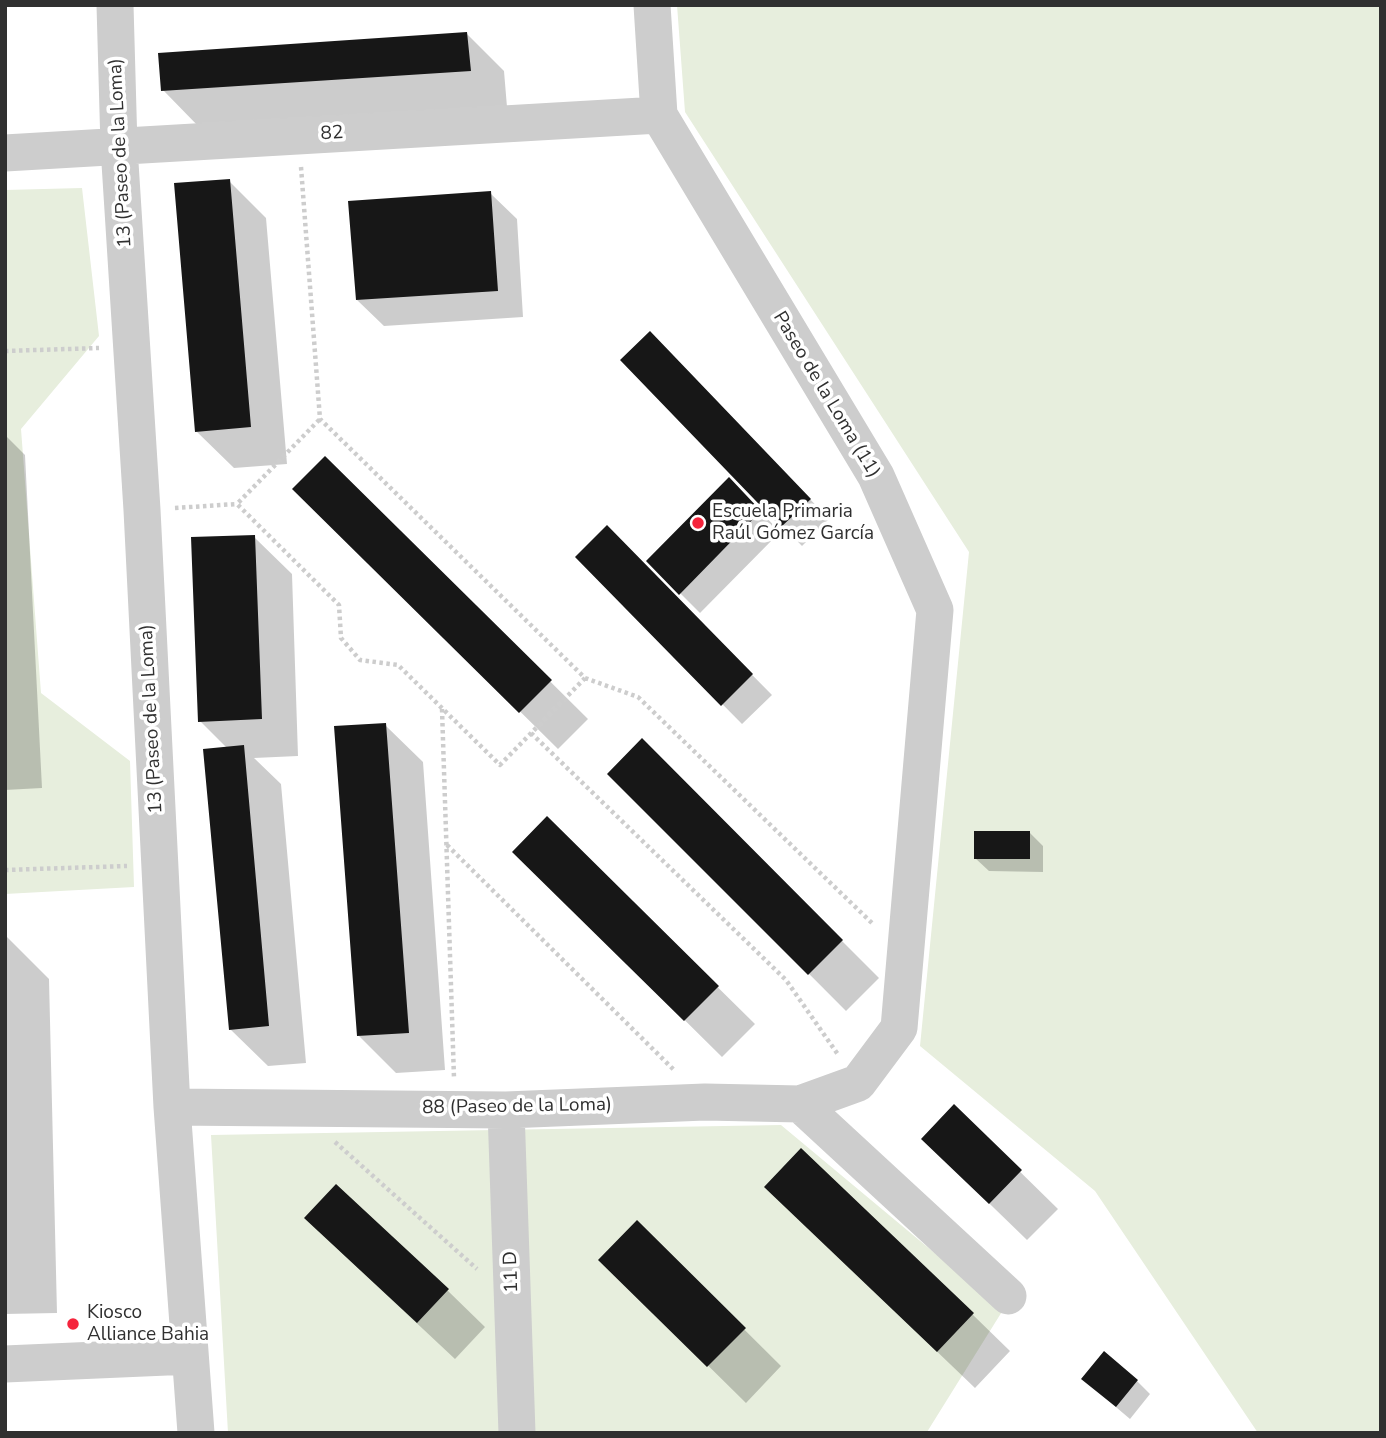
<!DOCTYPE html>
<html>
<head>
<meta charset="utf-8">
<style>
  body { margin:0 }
  #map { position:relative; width:1386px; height:1438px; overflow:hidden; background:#fff; font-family:"Nunito Sans",sans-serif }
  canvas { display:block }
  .frame { position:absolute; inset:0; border:7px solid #303030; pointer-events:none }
</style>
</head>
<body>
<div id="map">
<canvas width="1386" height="1438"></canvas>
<div class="frame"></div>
</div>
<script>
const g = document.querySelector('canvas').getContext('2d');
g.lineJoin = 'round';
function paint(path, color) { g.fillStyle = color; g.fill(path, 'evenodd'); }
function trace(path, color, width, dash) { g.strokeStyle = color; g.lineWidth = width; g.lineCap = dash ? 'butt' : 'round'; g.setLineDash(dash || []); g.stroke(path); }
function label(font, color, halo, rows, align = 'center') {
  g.font = font + ' "Nunito Sans",sans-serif'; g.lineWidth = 7; g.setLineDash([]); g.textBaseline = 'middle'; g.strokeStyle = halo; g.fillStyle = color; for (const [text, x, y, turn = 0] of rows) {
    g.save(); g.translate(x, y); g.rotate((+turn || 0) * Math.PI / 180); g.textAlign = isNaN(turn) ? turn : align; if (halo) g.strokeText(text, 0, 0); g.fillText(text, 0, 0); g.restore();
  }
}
paint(new Path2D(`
  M677 5H1381V1433H1258L1095 1191 920 1046 969 552 685 112Z
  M82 188 99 336 21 429 41 693 130 761 134 887 5 894V190Z
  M781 1125 1003 1310 927 1432 228 1433 211 1135Z`), '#e7eedd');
paint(new Path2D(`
  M467 34 504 71 507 107 200 128 163 90Z
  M229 181 266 218 287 464 234 468 196 431Z
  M490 193 517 219 523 317 384 326 357 300Z
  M670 353 829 519 802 546 622 360Z
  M5 435 25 455 42 788 5 790Z
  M325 458 588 719 558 749 295 489Z
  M749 499 780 532 700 613 648 561Z
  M607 528 772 695 742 724 577 557Z
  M254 537 292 574 298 756 254 758 281 784 306 1063 268 1066 230 1029 227 748 200 721Z
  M385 725 423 762 445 1070 396 1073 359 1036Z
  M642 741 879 978 846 1011 610 774Z
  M547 819 755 1024 722 1057 552 889Z
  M1030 833 1043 846V872L989 871 975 858Z
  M5 935 49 979 57 1313 5 1314Z
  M954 1107 1058 1209 1027 1240 961 1176Z
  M306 1218 447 1290 485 1327 455 1359 344 1255Z
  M637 1223 781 1366 746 1403 601 1260Z
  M804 1224 972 1314 1010 1351 975 1388Z
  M1104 1354 1137 1381 1150 1394 1130 1419 1097 1391Z`), '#0003');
paint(new Path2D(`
  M467 32 471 71 161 91 158 53Z
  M230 179 251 427 195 432 174 183Z
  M491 191 498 291 356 300 348 201Z
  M650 331 811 499 781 527 620 360Z
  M325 456 552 680 519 713 292 489Z
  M729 477 761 511 679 595 646 561Z
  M607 525 753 674 721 706 575 557Z
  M255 535 262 719 198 722 191 537Z
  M386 723 409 1033 357 1036 334 726Z
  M642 738 843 940 808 975 607 774Z
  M244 745 269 1026 229 1030 203 749Z
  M547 816 719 986 684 1021 512 852Z
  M974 831H1030V859H974Z
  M954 1104 1022 1170 989 1204 921 1139Z
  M801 1148 974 1313 937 1352 764 1187Z
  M336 1184 449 1289 417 1323 304 1218Z
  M637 1220 746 1328 707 1367 598 1260Z
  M1104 1351 1138 1380 1116 1407 1081 1379Z`), '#171717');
trace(new Path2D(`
  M301 167 320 419 585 678 500 765 398 665 360 660 341 638 339 605 237 504 320 419
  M5 351 99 348
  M175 508 237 504
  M585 678 638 697 874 925
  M442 709 454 1078
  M531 733 786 980 839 1056
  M447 845 675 1071
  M5 870 127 866
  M335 1142 477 1269`), '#cdcdcd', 4.5, [3.5, 3.5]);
trace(new Path2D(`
  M115 5 119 147 142 510 172 1107 196 1433
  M5 153 659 115
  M800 1104 1008 1296
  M172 1107 506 1110 705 1102 800 1104 858 1083 899 1028 935 610 876 476 659 115 652 5
  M506 1110 517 1433
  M5 1364 190 1356`), '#cdcdcd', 37);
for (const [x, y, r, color] of [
  [698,523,7,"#f5243c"],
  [73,1324,7,"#f5243c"]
]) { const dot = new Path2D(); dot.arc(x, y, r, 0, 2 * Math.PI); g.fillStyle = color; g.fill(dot); trace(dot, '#fff', 2.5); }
label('19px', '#303030', '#fff', [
  ["82",332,134,-3],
  ["13 (Paseo de la Loma)",121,153,-93],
  ["Paseo de la Loma (11)",826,395,59],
  ["13 (Paseo de la Loma)",152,719,-93],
  ["88 (Paseo de la Loma)",517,1107,-1],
  ["11 D",512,1272,-92]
]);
label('19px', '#303030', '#fff', [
  ["Escuela Primaria",712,512],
  ["Raúl Gómez García",712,534],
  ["Kiosco",87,1313],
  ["Alliance Bahia",87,1335]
], 'left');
</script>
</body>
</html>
